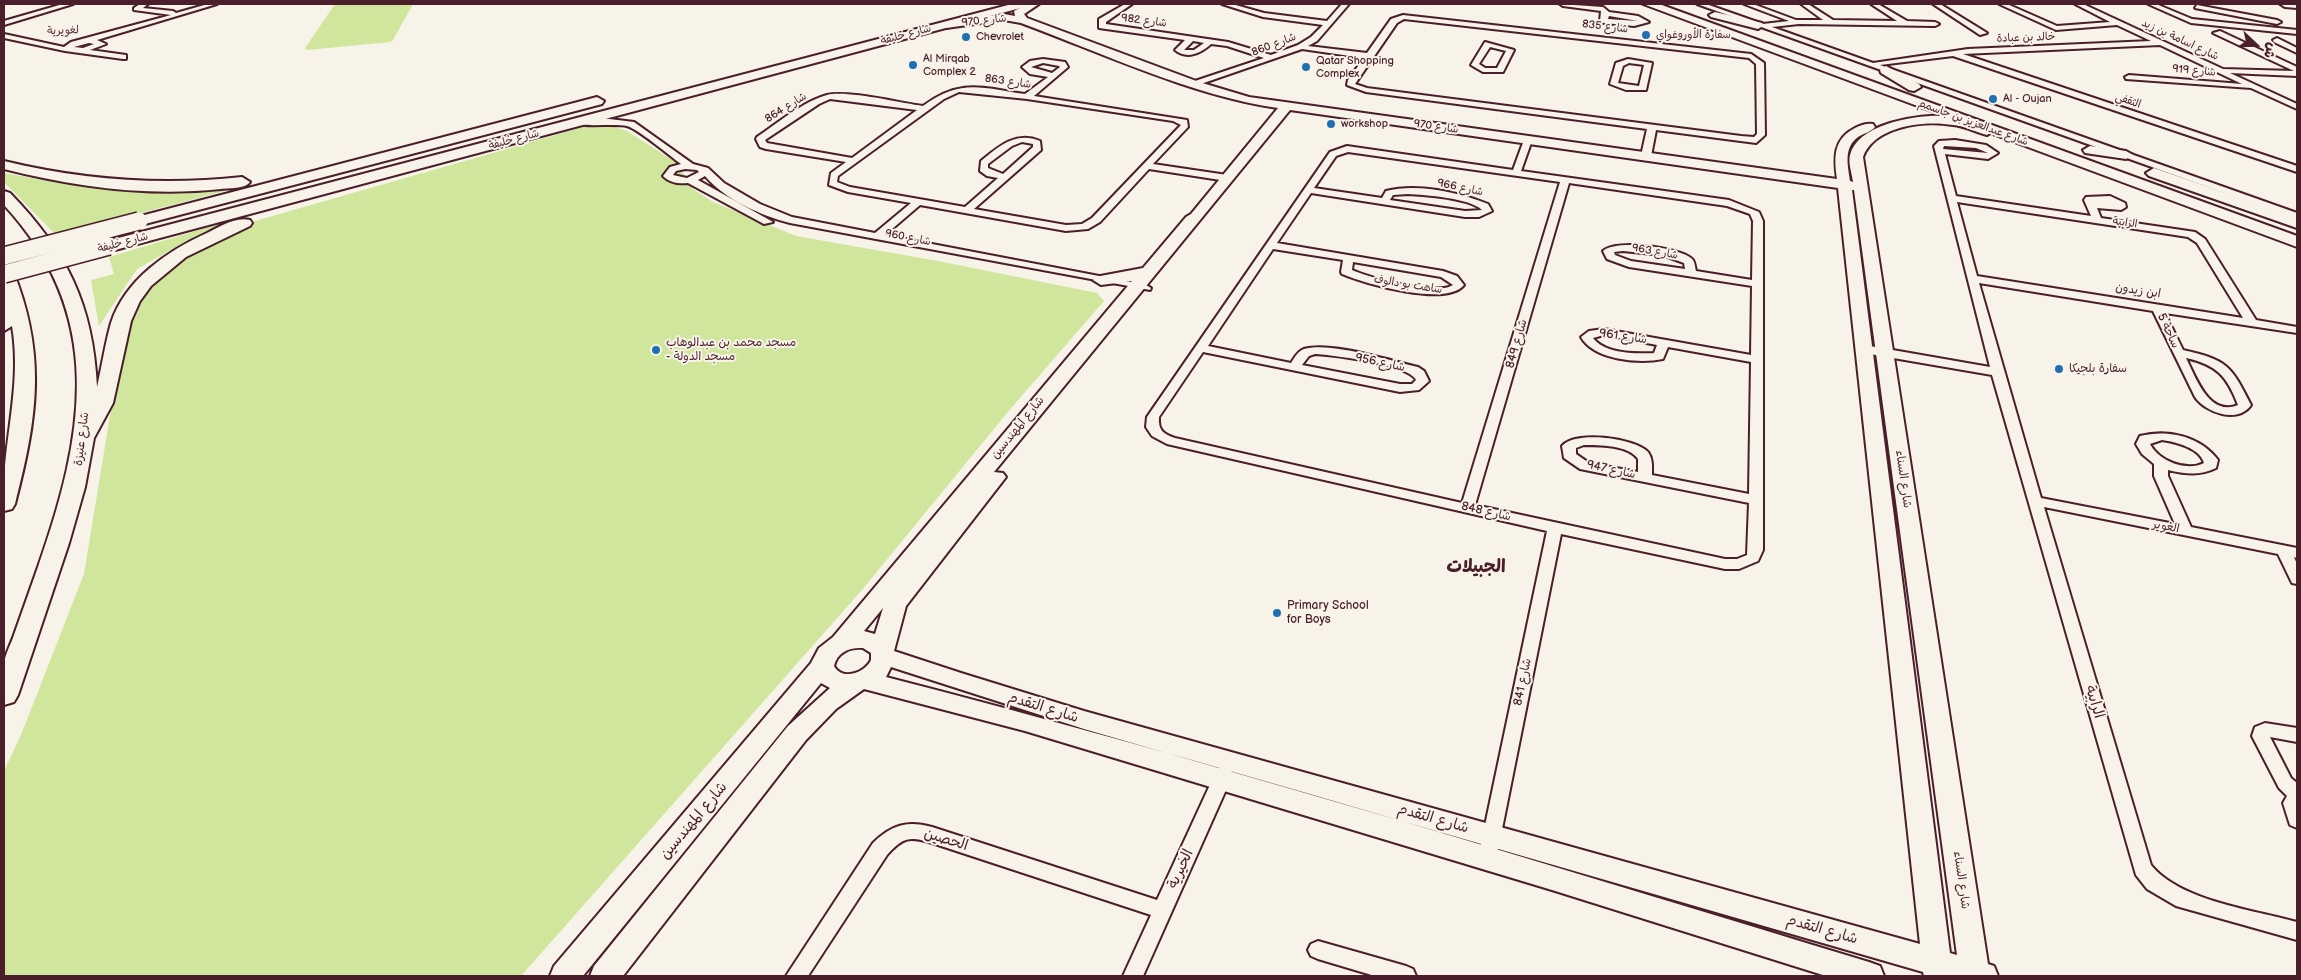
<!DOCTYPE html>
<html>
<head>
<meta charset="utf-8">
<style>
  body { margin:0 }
  #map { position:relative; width:2301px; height:980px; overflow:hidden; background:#f7f3e8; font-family:"Balsamiq Sans","Playpen Sans Arabic",sans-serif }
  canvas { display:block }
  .frame { position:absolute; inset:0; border:5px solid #4a1f2b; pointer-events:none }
  .north { position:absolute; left:2231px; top:20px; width:50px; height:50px; -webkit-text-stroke:4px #f7f3e8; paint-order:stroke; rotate:111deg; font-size:14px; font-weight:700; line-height:20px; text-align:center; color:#4a1f2b }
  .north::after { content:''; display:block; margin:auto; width:18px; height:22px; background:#4a1f2b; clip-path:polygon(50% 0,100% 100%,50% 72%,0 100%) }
</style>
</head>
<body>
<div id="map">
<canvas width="2301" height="980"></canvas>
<div class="frame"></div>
<div class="north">ش</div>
</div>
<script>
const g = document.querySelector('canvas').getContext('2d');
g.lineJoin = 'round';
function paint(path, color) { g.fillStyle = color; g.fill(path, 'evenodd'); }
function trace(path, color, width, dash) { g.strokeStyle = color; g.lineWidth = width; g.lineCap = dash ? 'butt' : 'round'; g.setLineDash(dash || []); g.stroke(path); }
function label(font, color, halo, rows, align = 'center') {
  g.font = font + ' "Balsamiq Sans","Playpen Sans Arabic",sans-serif'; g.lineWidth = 4; g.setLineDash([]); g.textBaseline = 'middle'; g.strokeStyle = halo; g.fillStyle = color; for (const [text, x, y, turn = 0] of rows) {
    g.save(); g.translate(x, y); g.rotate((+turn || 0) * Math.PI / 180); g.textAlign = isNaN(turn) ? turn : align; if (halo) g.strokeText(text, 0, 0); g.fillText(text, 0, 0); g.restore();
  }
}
paint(new Path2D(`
  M335 4H413L393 40 390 42 307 50 305 48Z
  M610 125 627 131 677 163 693 189 713 202 796 236 938 261 1097 293 1104 301 1012 407 861 591 521 976H4V771L21 735 84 574 125 324 148 285 192 250 255 221 587 126Z
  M4 173C44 180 84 188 125 191 167 193 210 187 252 184L56 235 4 182Z
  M241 217 196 236 137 269 99 326 91 280 114 274 109 257 199 230 207 225Z`), '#cfe69c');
const street = new Path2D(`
  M63 4H73L4 25V21Z
  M140 4H148L143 8 173 11 176 13 208 4H217L97 40 106 44 90 50 126 55V59H123L65 51 4 38V34L64 47 71 42 171 15 134 10V8ZM89 43 94 44 83 48 74 47Z
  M1125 4H1132L1106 22V24L1228 42 1271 55 1298 45 1311 37 1323 25 1263 17 1222 4H1232L1264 13 1327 21 1342 4H1349L1317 41 1308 46 1367 53 1391 19 1403 15 1751 54 1764 63 1765 135 1756 143 1656 130 1651 156 1646 159 1641 156 1647 129 1366 92 1347 85 1348 80 1364 58 1302 49 1195 86 1191 84 1192 82 1264 58 1227 46 1211 44C1201 53 1187 60 1175 50L1185 40 1099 28V19ZM1404 19 1749 58 1756 64 1757 134 1754 137 1741 136 1367 88 1355 84 1397 23ZM1193 41 1204 43 1194 50H1184Z
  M1560 4 1603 7 1609 12 1638 16 1649 22 1634 26 1604 23 1600 21 1601 11 1563 6ZM1609 16 1638 21 1608 19Z
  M1697 4H1706L1763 24 1789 21 1744 4H1753L1796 20H1823L1801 4H1808L1833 20 1897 21 1871 4H1878L1907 21 1935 22 1939 24 1935 26 1799 24 1772 27 1873 63 1968 49 2151 41 2117 25 2056 30 1999 4H2007L2057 26 2110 22 2075 4H2083L2223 69 2294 71 2213 33 2220 31 2297 67V76L2230 73 2297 104V109L2251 88 2126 79 2125 77 2129 75 2242 84 2160 45 1963 54 2297 166V172L1953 56 1880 65 2297 213V219Z
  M1933 4H1940L1987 33 1980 35Z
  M2148 4H2156L2192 19 2297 30V34L2191 23Z
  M2197 5 2277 20 2281 22 2277 24 2195 8Z
  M2277 38 2297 48V53L2274 42 2273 40Z
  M1485 42 1514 50 1503 72H1483L1471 65ZM1490 47 1506 51 1497 68H1485L1479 64Z
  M1043 59 1065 62 1068 67 1034 96 1187 120 1188 127 1153 164 1227 175 1232 178 1227 181 1149 169 1100 222 1088 229 1066 231 920 205 885 235 1146 285 1151 288 1150 290 790 223C762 216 724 199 705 176L698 180 773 222 764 224 688 183C679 184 670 183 663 176L670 167 681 164C670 156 638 129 627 126 614 123 580 128 573 122L577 119 601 118 634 122 693 164 708 168 724 183 760 204 792 217 875 233 911 203 848 192 829 185 831 173 846 162 766 149 760 147 756 139 757 137C778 123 802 102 827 95 847 90 900 103 923 106 961 78 981 88 1025 94L1048 77 1030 74 1022 67 1030 61ZM1043 63 1059 66 1060 67 1052 73 1031 67ZM959 92 1027 99 1173 121 1181 125 1092 218 1082 224 1066 225 974 209 1041 150 1040 141C1016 131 999 146 981 161L980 171 987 176 998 178 965 207 850 187 837 182 838 176 944 99ZM830 99 917 110 852 158 767 143 765 140 819 104ZM1022 142 1033 144V147L1003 174 988 168V164L1012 146ZM685 169 697 170 699 172 687 178 673 175 676 171Z
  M1628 59 1652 63 1646 90H1626L1610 84 1616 63ZM1629 63 1644 65 1639 86 1618 83 1623 66Z
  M1528 137 1532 140 1521 171 1729 200 1759 212 1763 221V550L1758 561 1739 569H1725L1561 534 1496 859 1494 865 1487 867 1480 865 1478 859 1547 531 1167 444 1152 436 1146 427 1147 417 1330 152 1347 146 1513 170 1524 140ZM1348 152 1560 182 1462 503 1175 438C1163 434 1158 430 1159 417L1203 352 1400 392 1419 390 1429 381 1424 371 1418 367C1391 361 1330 341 1304 349 1298 351 1295 357 1291 363L1208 346 1273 249 1343 260 1341 272 1342 274C1365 284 1447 307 1464 285L1457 276 1443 271 1277 243 1311 193 1465 217H1479L1492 211 1488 204C1458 192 1417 183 1386 191L1382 198 1314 188 1336 156ZM1569 183 1727 206 1750 214 1753 221 1752 280 1696 271C1695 268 1695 263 1693 260 1682 247 1615 239 1603 251L1607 259 1629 267 1752 286 1751 355 1604 329 1589 331 1581 337C1594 360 1639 364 1663 359L1668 347 1751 362 1749 494 1652 475C1652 467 1653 459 1648 452 1635 438 1575 430 1562 446L1564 458 1580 469 1749 503 1747 555 1737 559H1725L1475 505ZM1408 194C1425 195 1470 198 1482 210L1465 211 1390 200 1393 195ZM1623 251 1662 255 1684 263 1685 269 1631 261 1615 255 1614 252ZM1353 262 1441 277 1453 285C1437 296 1370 278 1352 270ZM1604 335 1657 345 1654 353C1636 354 1605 354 1593 338ZM1315 354C1333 355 1410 365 1416 380L1412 384H1400L1302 365 1309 356ZM1584 445C1599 445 1629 445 1638 459V472L1589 463 1576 454V448Z
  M1955 140 1986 145 1998 153 1988 159 1945 154 1956 196 2091 216 2084 200 2086 197 2110 196 2125 203 2126 207 2121 210 2097 208 2101 218 2195 232 2205 239 2256 320 2297 327V333L2165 313 2183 350C2227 360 2231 365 2251 405 2238 424 2206 413 2195 397L2153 311 1979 283 2041 498 2175 524 2154 476V464L2142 454 2136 444 2140 436C2168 429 2200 436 2218 460L2216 468C2200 476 2185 474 2168 470V476L2191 527 2297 548V558L2294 557 2297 564V584L2292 583 2278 554 2044 507 2151 865C2180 901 2254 910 2297 922V940L2176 906 2147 889 2136 875 1992 375 1864 353 1858 349 1864 345 1990 367 1934 146 1939 141ZM1944 146 1976 148 1988 153 1943 149ZM1957 202 2188 237 2197 243 2243 318 1977 276ZM2186 358C2217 365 2227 376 2238 405 2209 417 2196 378 2186 358ZM2162 440C2176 442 2200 448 2204 463 2186 472 2159 461 2150 444Z
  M2265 723 2297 728V742L2270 737 2291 778 2297 783V828L2290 825 2283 803 2287 796 2279 788 2252 736 2255 727Z
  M1224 767 1230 769 1233 774 1143 976H1123L1151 915 932 843C909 836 903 837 887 855L808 976H786L873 843C891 825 907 820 932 827L1157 900 1215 774 1218 769Z
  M1318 941 1406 966 1413 969 1416 976H1375L1318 959 1311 956 1308 950 1311 944Z`);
const secondary = new Path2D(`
  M1027 4H1039L1024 14 1027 18 1199 82 1249 97 1837 179C1834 158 1833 139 1855 128 1861 125 1867 123 1873 124L1875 127C1871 132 1864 133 1858 137 1843 148 1848 166 1850 181L1853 182C1852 174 1848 163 1850 155 1858 123 1919 114 1947 116 1962 118 1977 123 1991 128L1993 131 1987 135C1975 132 1965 126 1953 125 1924 120 1874 126 1863 157L1988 964 1994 966 1998 976H1924L1923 972 1084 729 891 667 886 677C1216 762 1543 863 1869 962L1880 966 1884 976H1826L1552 890 1025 731 864 689 836 709 806 740 623 976H590L594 966 788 726 830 688 821 683 583 976H550L554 966 811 663 819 648 833 637 1132 281 1101 285 1093 280 1095 277 1143 268 1186 217 1191 214 1278 108C1193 96 1102 53 1021 23L1004 20 946 28 941 25 946 22 1004 14 1015 16 1014 11ZM1290 110 1838 188 1920 944 1084 711 961 673 894 651 906 606 1006 477 1003 473 994 472ZM1852 190H1854L1957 955 1950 953ZM883 608 875 634 864 631ZM863 648 871 653V660C865 673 842 681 834 666 837 652 850 647 863 648Z
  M2280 4H2297V8L2285 7Z`);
const primary = new Path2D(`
  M1012 4H1030L1028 6 115 250H103L101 246 103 242Z
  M1643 4H1659L2297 236V247Z
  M1715 12 1762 23 1764 25 1758 29 1711 17 1709 15Z
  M1886 66 1919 84 1921 87 1914 91 1909 90 1881 73 1880 70Z
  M597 97 604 101 602 104 145 224 139 226 131 221 133 218Z
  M2090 146 2126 151 2133 155 2126 159 2085 153 2083 150Z
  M4 161C83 180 161 186 242 177L250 182C245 189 229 188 221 189 148 197 75 187 4 169Z
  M2154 168 2297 218V228L2149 176 2146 173Z
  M4 191 10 193C67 252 93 304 97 387 102 366 105 344 111 323 125 280 167 251 207 233 219 227 236 216 250 220L252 223 250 226 186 257 151 286 140 301 131 321 113 403 94 438 85 487 69 543 18 695 14 702 4 705C3 692 2 677 4 664 5 654 11 644 14 635 22 612 30 590 38 567 84 436 107 316 4 205Z
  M4 266 10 267 13 271C47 355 37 419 15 504L12 509 4 511C0 449 23 389 12 326L4 331Z`);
trace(street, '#4a1f2b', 4);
trace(secondary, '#4a1f2b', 4);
trace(primary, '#4a1f2b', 4);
paint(street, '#f7f3e8');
paint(secondary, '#f7f3e8');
paint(primary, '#f7f3e8');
const primaryBridge = new Path2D(`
  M4 256 139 221
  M4 274 109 246`);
trace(primaryBridge, '#4a1f2b', 20, []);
trace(primaryBridge, '#f7f3e8', 17);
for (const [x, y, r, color] of [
  [1646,35,5,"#1f6fb2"],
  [966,37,5,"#1f6fb2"],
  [913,65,5,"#1f6fb2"],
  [1306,67,5,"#1f6fb2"],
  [1993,99,5,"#1f6fb2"],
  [1331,124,5,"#1f6fb2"],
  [656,350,5,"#1f6fb2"],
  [2059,369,5,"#1f6fb2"],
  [1277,613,5,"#1f6fb2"]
]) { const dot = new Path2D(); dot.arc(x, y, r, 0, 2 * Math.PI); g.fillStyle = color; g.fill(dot); trace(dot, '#f7f3e8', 2); }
label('11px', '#4a1f2b', '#f7f3e8', [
  ["شارع 970",984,21,-6],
  ["شارع 982",1144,21,7],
  ["شارع 835",1605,27,7],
  ["لغويرية",63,31,-2],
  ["شارع خليفة",906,35,-15],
  ["خالد بن عبادة",2026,38,-2],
  ["شارع اسامة بن زيد",2180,40,25],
  ["شارع 860",1274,45,-21],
  ["شارع 919",2194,71,5],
  ["شارع 863",1008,82,8],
  ["الثقفي",2128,101,19],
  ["شارع 864",786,108,-32],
  ["شارع عبدالعزيز بن جاسمم",1973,123,20],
  ["شارع 970",1436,127,8],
  ["شارع خليفة",514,140,-15],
  ["شارع 966",1460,188,12],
  ["الرابية",2125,223,8],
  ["شارع 960",908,238,11],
  ["شارع خليفة",123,243,-15],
  ["شارع 963",1655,252,10],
  ["ساهت بو دالوف",1408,285,9]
]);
label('11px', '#4a1f2b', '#f7f3e8', [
  ["سفارة الأوروغواي",1656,35],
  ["Chevrolet",976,37],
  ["Al Mirqab",923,59],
  ["Complex 2",923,72],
  ["Qatar Shopping",1316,61],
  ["Complex",1316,74],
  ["Al - Oujan",2003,99],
  ["workshop",1341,124]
], 'left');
label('12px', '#4a1f2b', '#f7f3e8', [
  ["ابن زيدون",2138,291,9],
  ["ساحة 5",2168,331,65],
  ["شارع 961",1623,337,8],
  ["شارع 849",1517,344,-74],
  ["شارع 956",1380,363,12],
  ["شارع المهندسين",1018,428,-51],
  ["شارع عنيزة",82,439,-83],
  ["شارع 947",1611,470,12],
  ["شارع السناء",1903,479,82],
  ["شارع 848",1486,512,13],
  ["الغوير",2166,527,11],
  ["شارع 841",1523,682,-78],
  ["شارع السناء",1961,880,82]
]);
label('12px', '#4a1f2b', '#f7f3e8', [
  ["مسجد محمد بن عبدالوهاب",666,343],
  ["- مسجد الدولة",666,357],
  ["سفارة بلجيكا",2069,369],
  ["Primary School",1287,606],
  ["for Boys",1287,620]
], 'left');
label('15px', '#4a1f2b', '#f7f3e8', [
  ["الرابية",2094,702,73],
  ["شارع التقدم",1043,708,17],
  ["شارع التقدم",1433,819,16],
  ["شارع المهندسين",694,821,-50],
  ["الحصين",946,840,17],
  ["الخيرية",1181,869,-65],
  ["شارع التقدم",1822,930,16]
]);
label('bold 18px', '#4a1f2b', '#f7f3e8', [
  ["الجبيلات",1476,567]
]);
</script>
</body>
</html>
